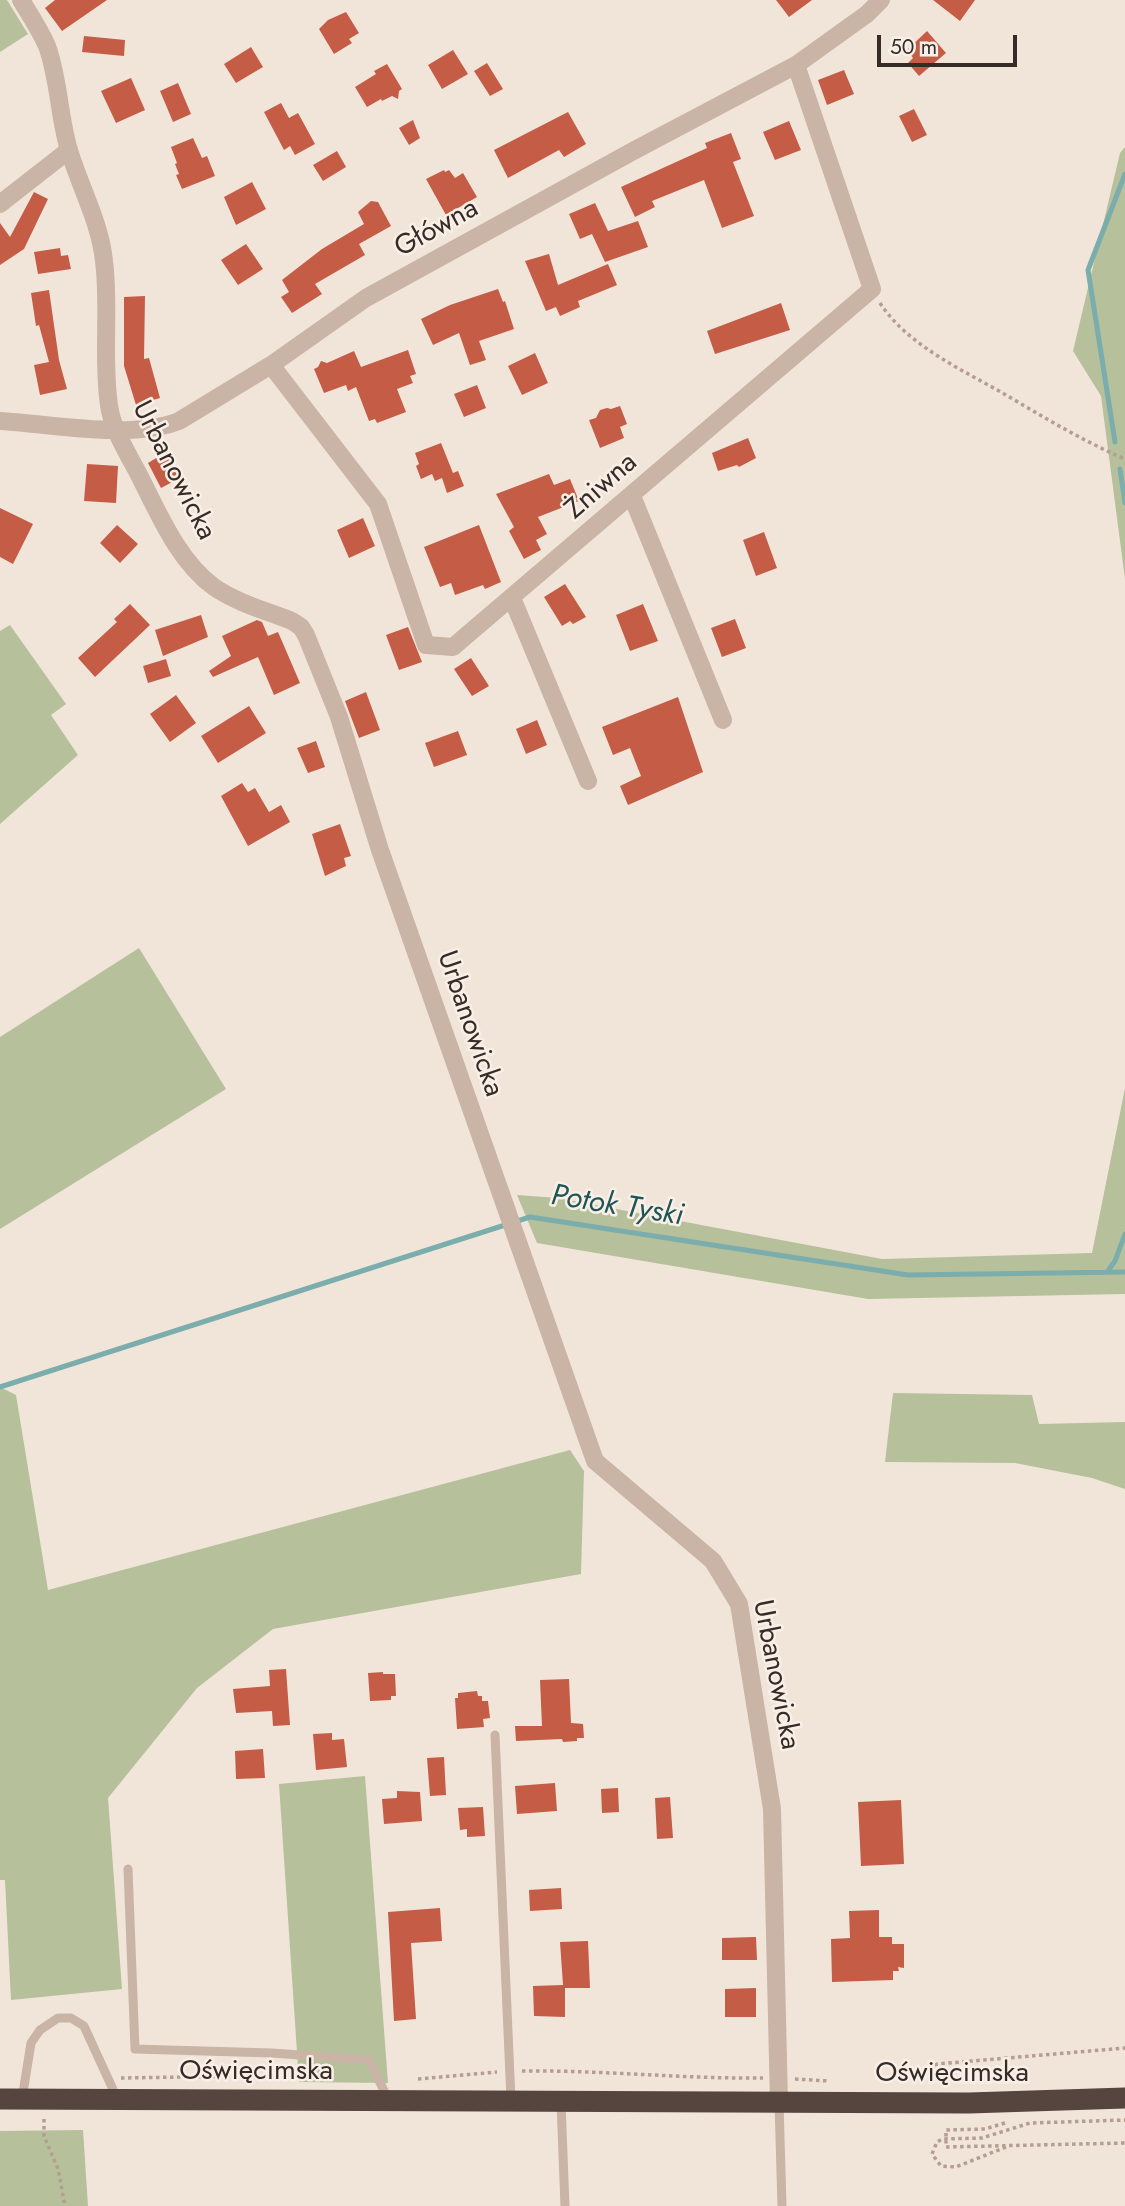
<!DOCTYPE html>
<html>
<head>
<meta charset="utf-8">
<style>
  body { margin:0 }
  #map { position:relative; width:1125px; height:2206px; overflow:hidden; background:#f1e5da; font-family:Jost,sans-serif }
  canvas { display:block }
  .scale { position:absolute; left:877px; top:35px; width:140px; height:32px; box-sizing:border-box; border:4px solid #352b27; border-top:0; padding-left:9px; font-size:21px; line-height:24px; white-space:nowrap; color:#352b27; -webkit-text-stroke:5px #f9efe6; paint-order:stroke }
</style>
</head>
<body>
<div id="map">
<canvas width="1125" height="2206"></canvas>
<div class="scale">50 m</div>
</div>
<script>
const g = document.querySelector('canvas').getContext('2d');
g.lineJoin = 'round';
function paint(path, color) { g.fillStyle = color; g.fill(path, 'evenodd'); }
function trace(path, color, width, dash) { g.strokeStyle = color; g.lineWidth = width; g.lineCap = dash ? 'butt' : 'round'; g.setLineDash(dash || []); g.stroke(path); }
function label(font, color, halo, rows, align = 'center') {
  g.font = font + ' Jost,sans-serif'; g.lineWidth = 5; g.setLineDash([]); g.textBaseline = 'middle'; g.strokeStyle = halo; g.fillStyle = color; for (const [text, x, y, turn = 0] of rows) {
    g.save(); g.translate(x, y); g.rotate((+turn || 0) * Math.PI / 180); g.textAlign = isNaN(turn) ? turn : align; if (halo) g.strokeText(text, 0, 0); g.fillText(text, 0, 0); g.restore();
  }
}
paint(new Path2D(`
  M0 0H7L28 34 0 52Z
  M1125 147V579L1101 396 1073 351 1120 153Z
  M10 625 66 704 51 715 78 755 0 824V631Z
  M139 948 226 1089 0 1229V1037Z
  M1125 1088V1294L868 1299 537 1243 517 1195 558 1198 882 1259 1092 1253Z
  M0 1387 16 1395 48 1590 570 1450 584 1471 581 1574 273 1629 197 1688 108 1798 122 1989 11 2000 5 1880H0Z
  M893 1393 1032 1395 1039 1424 1125 1422V1489L1092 1478 1015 1463 885 1462Z
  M365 1776 388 2083 299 2082 279 1784Z
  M83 2130 88 2206H0V2131Z`), '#b6c09b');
trace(new Path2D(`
  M1115 442 1088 270 1125 174
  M1120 469 1125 503
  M1107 1272 1115 1261 1125 1234
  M0 1387 530 1217 908 1275 1125 1272`), '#7aadac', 5);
paint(new Path2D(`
  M55 0H107L62 31 45 8Z
  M776 0H812L789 17Z
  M933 0H975L960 21Z
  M346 12 359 33 349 39 352 43 334 54 319 29 328 20Z
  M927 31 946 53 919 76 908 63 913 58 907 50Z
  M84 36 125 40 124 56 82 52Z
  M251 47 263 67 236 83 224 64Z
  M453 50 468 74 442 89 428 65Z
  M487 63 503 89 490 96 474 71Z
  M387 64 402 89 399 91 398 99 392 96 382 101 381 99 367 107 355 87 376 74 374 71Z
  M844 70 854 94 827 105 818 80Z
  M131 78 145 110 116 123 101 91Z
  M178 83 191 114 173 122 160 91Z
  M281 103 289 118 298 113 315 144 295 155 290 146 284 150 264 112Z
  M914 109 927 135 912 142 899 116Z
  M568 112 586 144 564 157 559 150 508 178 494 150Z
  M413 120 420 138 409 145 399 128Z
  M789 121 801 150 775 160 763 132Z
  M731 133 741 159 733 162 754 216 722 228 704 180 652 201 655 207 635 217 621 187 707 148 705 143Z
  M193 138 202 158 207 156 215 176 182 189 176 175 179 174 175 164 177 163 171 147Z
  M337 151 346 167 323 181 313 165Z
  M444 170 445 172 449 170 455 178 463 173 477 197 446 215 426 179Z
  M252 182 266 209 236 225 224 197Z
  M34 192 48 199 24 249 0 265V223L10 237Z
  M371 201 378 202 391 226 359 244 365 255 315 284 322 294 292 313 281 297 289 292 282 280 322 249 364 224 358 212Z
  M595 203 608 231 638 221 648 247 605 262 592 234 580 239 569 214Z
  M246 244 263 269 238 285 221 260Z
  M60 248 61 256 68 255 71 269 38 274 34 252Z
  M549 254 558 285 608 264 617 285 578 301 580 307 560 316 556 307 546 311 525 261Z
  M498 289 503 302 505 301 514 329 479 341 486 360 470 365 459 333 433 345 421 319 450 305Z
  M49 290 59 360 67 389 40 395 34 365 49 362 39 325 36 326 31 293Z
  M145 296 144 359 149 358 160 398 136 405 124 366V297Z
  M781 303 790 330 715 354 707 331Z
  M408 350 416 374 410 376 413 383 397 389 406 412 377 423 375 419 369 421 356 387 348 391 346 385 324 393 314 369 318 367 321 361 327 363 354 351 361 367Z
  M535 353 548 383 522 395 508 366Z
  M477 385 486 408 464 417 454 394Z
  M620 406 627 424 620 427 624 438 600 448 589 420 596 418 600 410 607 408 611 409Z
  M748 438 756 458 739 467 737 465 718 471 712 453Z
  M441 443 453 473 458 471 464 486 447 493 442 478 435 481 432 474 421 479 416 466 419 464 415 453Z
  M163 454 165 457 168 456 180 478 161 488 148 463Z
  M87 464 118 466 116 503 84 501Z
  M549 474 554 485 570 479 579 501 538 517 547 534 536 540 541 550 524 559 509 531 514 527 496 494Z
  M0 508 33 524 13 564 0 557Z
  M363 518 375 546 349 558 337 530Z
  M117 525 138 544 120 563 100 543Z
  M479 525 501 582 485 589 483 585 455 595 451 583 440 587 424 547Z
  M764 532 777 568 756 576 743 540Z
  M565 584 586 617 573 624 570 621 562 626 544 597Z
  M130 604 150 625 95 677 78 658 117 622 114 619Z
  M643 604 658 641 630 651 616 615Z
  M201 615 208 637 163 656 155 630Z
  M735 619 746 648 722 657 711 628Z
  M257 620 262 622 268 636 278 632 300 683 274 695 258 657 213 677 209 671 231 656 222 636Z
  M408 627 422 662 399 670 386 635Z
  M471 658 489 686 472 696 454 669Z
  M166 659 171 676 148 683 143 666Z
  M366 692 380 730 359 738 345 701Z
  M176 695 196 723 170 742 150 714Z
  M678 697 703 772 628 805 620 786 641 776 630 748 613 755 602 727Z
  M249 706 266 733 218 763 201 736Z
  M537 720 547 745 526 754 516 729Z
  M458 731 467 755 434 767 425 743Z
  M316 741 325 767 308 773 297 748Z
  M242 783 248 792 255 788 269 812 281 805 290 822 248 846 221 796Z
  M340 824 351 856 344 858 346 866 325 876 312 834Z
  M286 1669 290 1725 273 1726 272 1711 236 1713 233 1689 270 1686 269 1670Z
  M383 1672V1674H395L396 1696H391V1700L370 1701 368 1673Z
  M569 1679 571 1723 583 1724 584 1738H577V1741L563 1742 562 1739 516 1741 515 1726H542L540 1680Z
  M477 1691 478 1696H482V1701H488L490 1718 483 1719 484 1727 457 1729 455 1698H458V1693Z
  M332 1733V1740L344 1739 347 1767 316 1770 313 1734Z
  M263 1749 265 1778 236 1779 235 1751Z
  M444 1757 446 1795 430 1796 427 1758Z
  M555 1783 557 1811 517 1814 515 1786Z
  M618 1788 619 1812 602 1813 601 1789Z
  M397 1791 420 1792 422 1821 384 1824 382 1799 397 1798Z
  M670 1797 673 1838 657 1839 655 1798Z
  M901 1800 904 1864 861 1866 858 1802Z
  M483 1807 485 1836 467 1837V1829L460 1830 458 1808Z
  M561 1888 562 1909 530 1911 529 1890Z
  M440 1908 442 1941 411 1943 416 2019 394 2021 388 1912Z
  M879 1910V1937H892V1944H904V1968L898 1967 899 1971H893V1980L832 1982 831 1939 850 1938 849 1911Z
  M756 1937 757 1960H722V1938Z
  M588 1941 590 1988H565V2017L534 2016 533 1986 563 1985 560 1942Z
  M756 1988V2017H725V1989Z`), '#c45c46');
trace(new Path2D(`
  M880 303C908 346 963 370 1006 395 1045 418 1083 441 1125 459
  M522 2071C603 2070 683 2079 763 2078
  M121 2078 249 2076 278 2079
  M418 2079 497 2072
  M795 2079 829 2081
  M913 2082 920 2073 937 2064 1125 2048
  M44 2119V2136L58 2169 65 2206
  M1005 2123 985 2129 946 2130V2147L1125 2143
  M1006 2147 956 2167 941 2166 932 2154 937 2142 942 2139 982 2138 1030 2123 1125 2120`), '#b49e91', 3.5, [3.5, 3.5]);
trace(new Path2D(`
  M495 1735 511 2100
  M128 1869 135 2049 272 2053 369 2060 388 2099
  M22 2099 31 2043 40 2030 58 2018H71L84 2026 117 2098
  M561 2103 565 2206
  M779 2103 782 2206`), '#c9b4a6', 9);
trace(new Path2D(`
  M21 0C30 15 40 30 47 46 59 79 59 117 69 150 80 187 100 222 104 261 110 309 102 358 109 405 112 429 127 452 138 473 158 512 178 561 214 587 237 603 267 611 292 621L301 627 306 635 339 717 380 850 595 1461 713 1561 739 1604 772 1809 779 2102
  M0 204 69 150
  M271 365 378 504 426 645 453 647 872 289 796 65
  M0 421C52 424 131 440 179 421L271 365 366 298 635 150 796 65 867 14 881 0
  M632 496 723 720
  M512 598 588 781`), '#c9b4a6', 18);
trace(new Path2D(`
  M0 2099 969 2103 1125 2098`), '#56443e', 21);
label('28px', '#352b27', '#f9efe6', [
  ["Główna",437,229,-29],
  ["Urbanowicka",173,471,63],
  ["Żniwna",602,487,-41],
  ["Urbanowicka",469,1024,71],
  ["Urbanowicka",775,1675,79],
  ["Oświęcimska",256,2072],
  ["Oświęcimska",952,2074]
]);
label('italic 30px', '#1e5656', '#f9efe6', [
  ["Potok Tyski",617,1207,9]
]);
</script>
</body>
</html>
